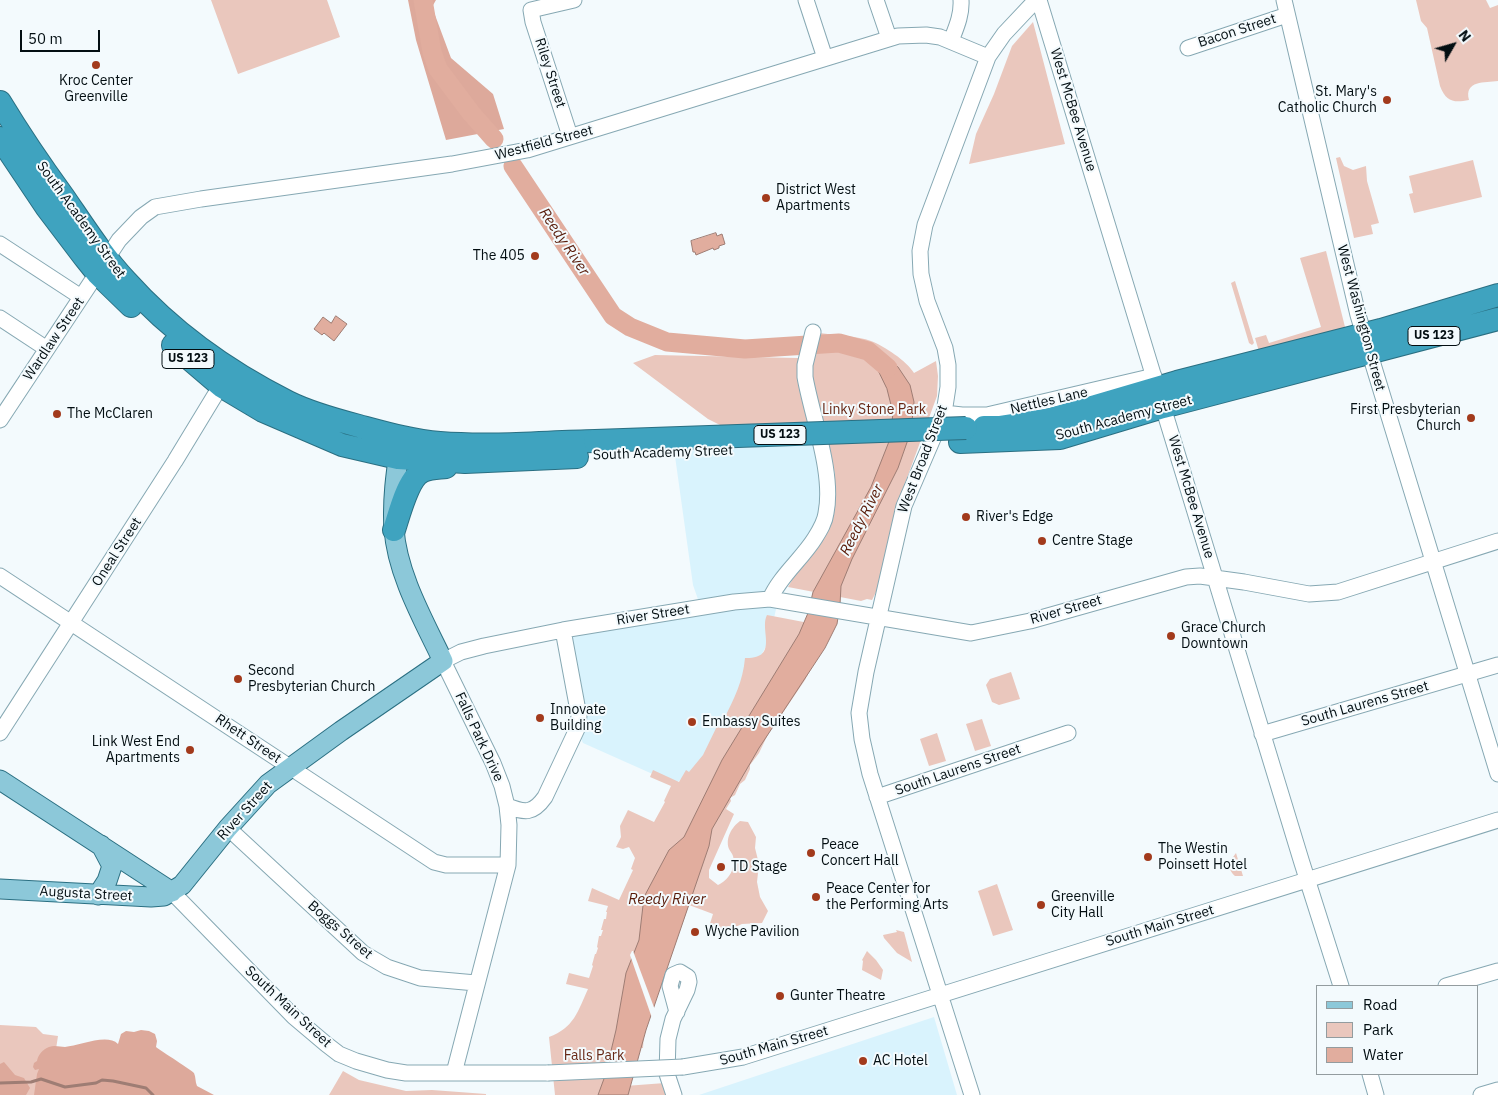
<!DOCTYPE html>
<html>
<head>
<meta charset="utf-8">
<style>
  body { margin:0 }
  #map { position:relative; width:1498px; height:1095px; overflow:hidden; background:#f3fafd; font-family:"IBM Plex Sans",sans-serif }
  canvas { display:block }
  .legend { position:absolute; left:1316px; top:985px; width:162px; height:90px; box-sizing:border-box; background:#f3fafd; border:1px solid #939c9f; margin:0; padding:6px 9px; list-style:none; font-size:15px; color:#030e12 }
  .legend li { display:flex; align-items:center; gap:10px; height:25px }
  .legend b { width:25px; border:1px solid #939c9f }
  .north { position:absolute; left:1428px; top:20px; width:50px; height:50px; -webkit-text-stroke:4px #f3fafd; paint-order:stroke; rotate:52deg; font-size:14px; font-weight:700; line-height:20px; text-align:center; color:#030e12 }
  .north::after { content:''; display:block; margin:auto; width:18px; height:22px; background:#030e12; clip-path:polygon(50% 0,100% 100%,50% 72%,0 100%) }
  .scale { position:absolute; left:20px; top:30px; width:80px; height:22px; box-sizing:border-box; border:2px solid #030e12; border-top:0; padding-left:6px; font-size:15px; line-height:18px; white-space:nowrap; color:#030e12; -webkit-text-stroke:4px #f3fafd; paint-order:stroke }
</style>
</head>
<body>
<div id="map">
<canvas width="1498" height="1095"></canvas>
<ul class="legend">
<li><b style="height:6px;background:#8cc8d9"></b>Road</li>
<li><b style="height:14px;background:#eac7bd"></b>Park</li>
<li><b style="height:14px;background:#e1ad9e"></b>Water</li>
</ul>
<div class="north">N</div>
<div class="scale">50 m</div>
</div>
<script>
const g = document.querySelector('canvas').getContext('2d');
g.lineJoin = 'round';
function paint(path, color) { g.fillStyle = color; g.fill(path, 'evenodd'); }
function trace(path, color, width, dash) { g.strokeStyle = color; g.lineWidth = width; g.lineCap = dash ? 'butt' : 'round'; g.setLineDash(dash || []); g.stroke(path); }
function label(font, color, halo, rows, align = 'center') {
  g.font = font + ' "IBM Plex Sans",sans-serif'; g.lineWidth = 4; g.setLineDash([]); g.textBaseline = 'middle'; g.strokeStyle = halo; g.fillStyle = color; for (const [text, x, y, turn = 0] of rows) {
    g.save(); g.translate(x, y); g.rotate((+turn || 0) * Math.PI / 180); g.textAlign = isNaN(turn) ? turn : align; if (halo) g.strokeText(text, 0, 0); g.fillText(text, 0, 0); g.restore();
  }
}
paint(new Path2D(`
  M828 443 835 474 828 519 781 597 778 600 769 641 701 764 675 784 583 743 574 725 557 641 675 611 701 608 693 585 674 449Z
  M934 1017 957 1095H699Z`), '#d9f3fd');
paint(new Path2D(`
  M211 0H327L340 37 238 74Z
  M1416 0H1486L1490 8 1498 5V81C1485 83 1464 80 1469 100 1454 103 1446 102 1440 86L1427 28 1421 21Z
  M1033 22 1065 144 969 164 976 134 994 94 1012 46Z
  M1340 157 1344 166 1353 170 1366 166 1367 181 1379 223 1371 225 1373 234 1354 238 1336 158Z
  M1473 160 1482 197 1414 213 1409 194 1413 193 1409 176Z
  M1326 251 1346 331 1260 355 1255 338 1266 335 1269 343 1321 327 1300 258Z
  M1235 281 1254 343 1252 345 1249 343 1231 283Z
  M820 333C834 335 858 336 871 341 884 346 907 361 914 373L936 361 938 376 937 396 896 508 878 588 872 600 867 599 861 601 788 587 828 519 835 474 816 399 811 363Z
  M655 355 798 358 811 425 724 427 708 419 633 363Z
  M767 615 835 628 823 646 805 680 780 717 773 724 759 753 750 765V769L745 780 740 784 735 795 730 798 731 801 726 809 734 814 709 870V878L718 885C729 880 736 868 733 856 732 853 730 851 729 849 725 838 732 827 740 821L748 822 756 837 755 848 759 864 757 882 760 897 768 911 762 923 742 924 722 933 708 930 713 914 689 905 644 1033 643 1048H638L625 1086 665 1083 670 1095H555L549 1037C574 1028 578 1011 588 989L566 984 569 973 589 978 593 966 592 965 595 954H596L598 948 597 947 599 936H601L603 930H601L604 919H606L607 912H606L608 906 588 901 592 888 619 900 633 870 631 869 635 858 629 847 623 849 616 847 621 837 620 826 628 810 654 822 665 802 664 801 671 786 650 777 653 770 679 782 686 770 689 772 703 755 721 718 724 719C734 699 743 681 745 658 780 659 759 630 767 615Z
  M1011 672 1020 699 999 705 992 702 986 685 990 679Z
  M982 719 991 746 975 751 966 724Z
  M937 733 946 761 929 766 920 739Z
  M1236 853 1243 876H1235C1226 868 1230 861 1236 853Z
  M997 884 1013 930 993 936 978 891Z
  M896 930 904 932 912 962 897 953 884 938 883 935 897 932Z
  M867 951 876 960 883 970 881 980 862 970 863 961 862 960Z
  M0 1025 36 1027 43 1034 58 1036 56 1049 166 1095H0Z
  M343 1071 359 1080 406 1091 432 1090 486 1094V1095H329Z`), '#eac7bd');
paint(new Path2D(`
  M408 0H436L432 7 451 58 493 94 504 129 446 140 416 40Z
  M141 1030 149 1031 155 1034 157 1041 156 1047C161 1051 193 1071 194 1073 196 1077 195 1082 197 1086L214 1095H34L37 1074 39 1069 35 1070 33 1067 34 1063 37 1061C38 1055 43 1049 49 1047 55 1045 60 1047 65 1047 79 1046 107 1033 118 1044L121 1034 126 1031 134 1032Z
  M4 1062 15 1075 24 1078 30 1088 26 1095H0V1064Z`), '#dda99b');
const water = new Path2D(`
  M716 233 717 236 722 234 725 244 719 246V248L714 250 713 248 696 255 695 252H693L691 241Z
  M336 316 347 324 334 341 324 333 322 335 314 329 323 317 331 323Z
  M869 351 882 353 898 367 910 385 914 402 911 431 898 468 852 559 841 586 840 605 837 624 825 648 759 748 712 829 709 846 646 1030 628 1095H598L605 1076 616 1030 626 973 639 940 644 897 669 850 684 837 722 760 799 634 808 613 813 592 871 487 890 439 893 413 887 389Z`);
paint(water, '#e1ad9e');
trace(water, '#9e7d74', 1);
paint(new Path2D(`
  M632 951H633L655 1010 652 1018 630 955Z`), '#f3fafd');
trace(new Path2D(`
  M0 1083 31 1082 41 1079 65 1087 96 1083 102 1080 113 1081 146 1088 153 1095`), '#9e7d74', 3);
trace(new Path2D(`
  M423 0 432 52 438 69 471 113 494 139
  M513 166 613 316 630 327 667 342 745 349 839 343 868 351 888 368`), '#e1ad9e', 19);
const minor = new Path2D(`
  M806 0 825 58
  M876 0 889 38
  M1039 0 1302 863 1341 986
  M1284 0 1358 315 1498 774
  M951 41C956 28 962 15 961 0
  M1188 48 1287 15
  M570 136 533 22 531 10 574 0
  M0 244 81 297
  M0 318 47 349
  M944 413 962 415H987L1154 376
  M0 420 119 240 141 217 155 207 201 199 452 164 527 150 898 36 926 35 940 37 988 57
  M0 576 434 862 446 865H508
  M770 599C780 576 802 559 815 538 820 530 825 522 826 513 834 473 812 417 805 377V365L813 332
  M0 733 175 461 226 377
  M1262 734 1498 665
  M877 797 1068 733
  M507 806C525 813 533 814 545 797L577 729 579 716 563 630
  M228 828 363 953 387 967 420 978 476 983
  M172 892 294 1017 326 1044 339 1054 356 1061 387 1070 406 1073H548
  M1446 986 1498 971
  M683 1067 743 1057 1498 820
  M454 1073 508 865 509 825 507 806 502 786 493 763 443 661 461 652 484 646 563 630 734 602 770 599 971 633 1030 621 1186 577 1200 576 1244 582 1309 594 1338 592 1498 541
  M1370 1074 1376 1095
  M674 1095 667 1074 668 1039 673 1019 687 990 689 982 688 977 680 972 673 975 670 986 677 1012
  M972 1095 870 774 862 739 859 713 866 672 904 506 944 413 948 387V365L945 348 927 301 921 274 920 251 925 225 988 57 1004 34 1036 0
  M1481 1095 1498 1090`);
const major = new Path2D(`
  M0 780 172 892
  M0 889 151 897 164 896 182 885 228 828 268 784 341 731 443 661C424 621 397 574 394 529 392 501 396 473 400 445
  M98 895 107 881 112 866 101 845`);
const highway = new Path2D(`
  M0 102C20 135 41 166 63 196 83 225 102 255 126 281 171 331 228 372 288 402 310 413 336 420 359 426 385 433 413 441 440 443 492 447 544 442 595 441
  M0 138 47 208 85 258 97 273 131 306
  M173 345 221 386 263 411 342 445 398 458 465 462 577 457
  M984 427H999L1051 419 1177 382 1381 330 1498 295
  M960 442 1060 438 1163 407 1498 319
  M394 530C399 515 408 477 423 471 430 468 438 468 446 467`);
trace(minor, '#86a8b3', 17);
trace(major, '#2a6f82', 21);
trace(highway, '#2a6f82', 24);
trace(minor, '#fff', 15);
trace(major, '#8cc8d9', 19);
trace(highway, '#3fa3bf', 22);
const minorBridge = new Path2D(`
  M548 1073 683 1067`);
const highwayBridge = new Path2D(`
  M595 441 966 428`);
trace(minorBridge, '#86a8b3', 17, []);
trace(highwayBridge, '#2a6f82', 24, []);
trace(minorBridge, '#fff', 15);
trace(highwayBridge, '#3fa3bf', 22);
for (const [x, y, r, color] of [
  [96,65,5,"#a23a1c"],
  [1387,100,5,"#a23a1c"],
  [766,198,5,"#a23a1c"],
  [535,256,5,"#a23a1c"],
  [57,414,5,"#a23a1c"],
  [1471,418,5,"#a23a1c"],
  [966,517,5,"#a23a1c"],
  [1042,541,5,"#a23a1c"],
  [1171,636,5,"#a23a1c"],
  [238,679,5,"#a23a1c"],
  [540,718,5,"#a23a1c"],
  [692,722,5,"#a23a1c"],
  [190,750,5,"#a23a1c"],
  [811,853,5,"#a23a1c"],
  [1148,857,5,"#a23a1c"],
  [721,867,5,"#a23a1c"],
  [816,897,5,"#a23a1c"],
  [1041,905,5,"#a23a1c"],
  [695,932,5,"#a23a1c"],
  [780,996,5,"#a23a1c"],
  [863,1061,5,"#a23a1c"]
]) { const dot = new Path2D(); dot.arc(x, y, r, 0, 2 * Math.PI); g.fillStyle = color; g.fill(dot); trace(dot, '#f3fafd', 2); }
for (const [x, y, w] of [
  [1434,336,52],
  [188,359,52],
  [780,435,52]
]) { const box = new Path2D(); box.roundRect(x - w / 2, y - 9.5, w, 19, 4); g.fillStyle = '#f3fafd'; g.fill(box); trace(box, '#030e12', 1); }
label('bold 12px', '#030e12', null, [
  ["US 123",1434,336],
  ["US 123",188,359],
  ["US 123",780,435]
]);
label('14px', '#030e12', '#f3fafd', [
  ["Bacon Street",1237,31,-18],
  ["Riley Street",550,73,72],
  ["West McBee Avenue",1073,110,73],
  ["Westfield Street",544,143,-15],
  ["South Academy Street",81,220,54],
  ["West Washington Street",1361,318,75],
  ["Wardlaw Street",54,339,-56],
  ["Nettles Lane",1049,401,-13],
  ["South Academy Street",1124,418,-15],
  ["South Academy Street",663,453,-2],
  ["West Broad Street",923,459,-69],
  ["West McBee Avenue",1191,497,73],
  ["Oneal Street",117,552,-57],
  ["River Street",1066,610,-16],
  ["River Street",653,615,-9],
  ["South Laurens Street",1365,704,-16],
  ["Falls Park Drive",479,737,65],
  ["Rhett Street",248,739,34],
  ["South Laurens Street",958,770,-19],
  ["River Street",245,811,-48],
  ["Augusta Street",86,894,3],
  ["South Main Street",1160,926,-17],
  ["Boggs Street",340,930,41],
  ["South Main Street",288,1007,43],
  ["South Main Street",774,1046,-16]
]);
label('14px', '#030e12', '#f3fafd', [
  ["Kroc Center",96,81,"center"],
  ["Greenville",96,97,"center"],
  ["St. Mary's",1377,92,"right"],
  ["Catholic Church",1377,108,"right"],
  ["District West",776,190],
  ["Apartments",776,206],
  ["The 405",525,256,"right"],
  ["First Presbyterian",1461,410,"right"],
  ["Church",1461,426,"right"],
  ["The McClaren",67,414],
  ["River's Edge",976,517],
  ["Centre Stage",1052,541],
  ["Grace Church",1181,628],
  ["Downtown",1181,644],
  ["Second",248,671],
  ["Presbyterian Church",248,687],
  ["Innovate",550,710],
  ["Building",550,726],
  ["Embassy Suites",702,722],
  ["Link West End",180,742,"right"],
  ["Apartments",180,758,"right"],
  ["Peace",821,845],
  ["Concert Hall",821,861],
  ["The Westin",1158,849],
  ["Poinsett Hotel",1158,865],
  ["TD Stage",731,867],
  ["Peace Center for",826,889],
  ["the Performing Arts",826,905],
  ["Greenville",1051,897],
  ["City Hall",1051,913],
  ["Wyche Pavilion",705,932],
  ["Gunter Theatre",790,996],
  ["AC Hotel",873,1061]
], 'left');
label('14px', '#672816', '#f3fafd', [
  ["Linky Stone Park",874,410],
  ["Falls Park",594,1056]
]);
label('italic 15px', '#591b09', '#f3fafd', [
  ["Reedy River",564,242,56],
  ["Reedy River",862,520,-63],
  ["Reedy River",667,900]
]);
</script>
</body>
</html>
